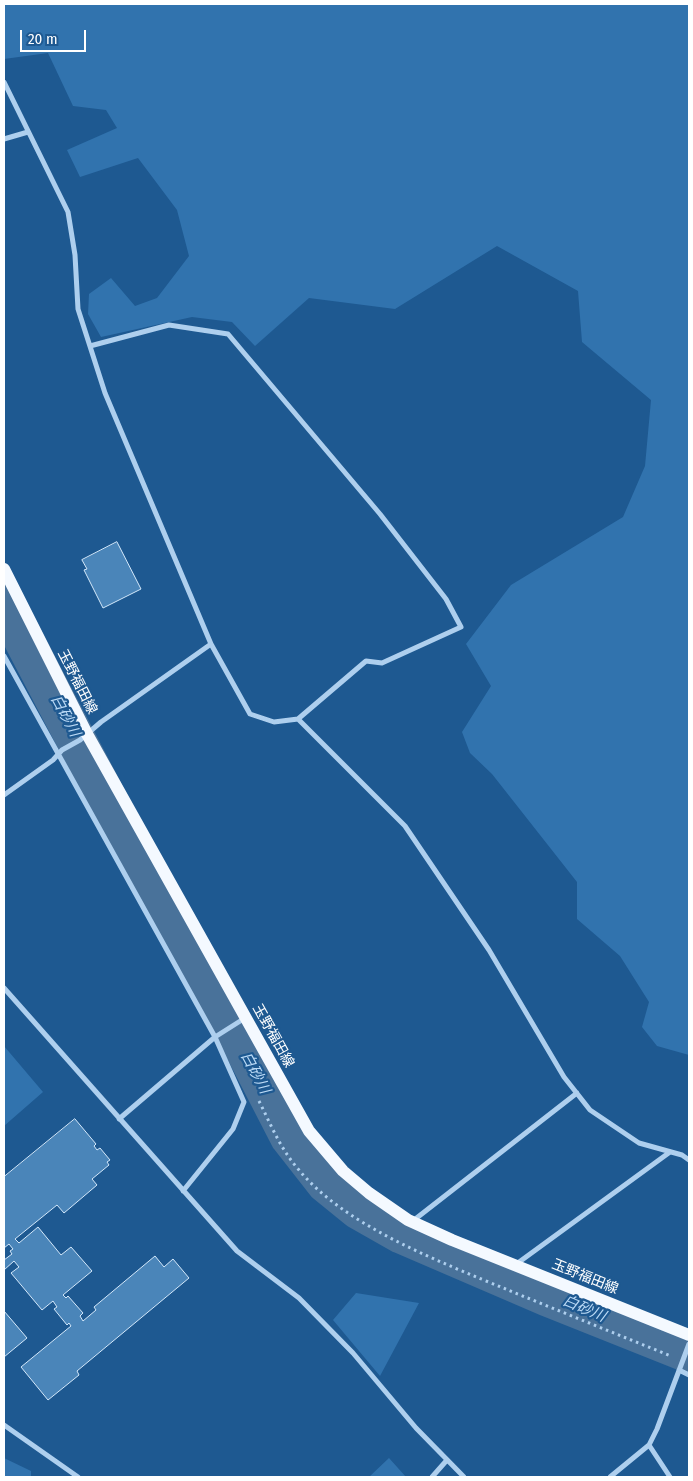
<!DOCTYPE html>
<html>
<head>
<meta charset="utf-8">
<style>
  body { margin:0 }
  #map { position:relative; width:693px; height:1481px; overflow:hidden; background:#1e5991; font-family:"Fira Sans Condensed",sans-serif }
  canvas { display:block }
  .frame { position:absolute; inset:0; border:5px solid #fff; pointer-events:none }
  .scale { position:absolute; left:20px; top:30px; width:66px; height:22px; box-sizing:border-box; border:2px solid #fff; border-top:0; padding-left:6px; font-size:15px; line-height:18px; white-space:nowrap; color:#fff; -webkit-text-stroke:4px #1e5991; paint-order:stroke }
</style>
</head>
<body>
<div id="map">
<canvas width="693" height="1481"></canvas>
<div class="frame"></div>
<div class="scale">20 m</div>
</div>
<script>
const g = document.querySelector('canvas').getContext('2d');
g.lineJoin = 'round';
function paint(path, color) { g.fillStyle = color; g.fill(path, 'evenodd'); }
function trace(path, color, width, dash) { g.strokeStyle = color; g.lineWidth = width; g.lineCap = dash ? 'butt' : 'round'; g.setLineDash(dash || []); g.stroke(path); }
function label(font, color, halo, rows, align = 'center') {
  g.font = font + ' "Fira Sans Condensed","Noto Sans JP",sans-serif'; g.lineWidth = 4.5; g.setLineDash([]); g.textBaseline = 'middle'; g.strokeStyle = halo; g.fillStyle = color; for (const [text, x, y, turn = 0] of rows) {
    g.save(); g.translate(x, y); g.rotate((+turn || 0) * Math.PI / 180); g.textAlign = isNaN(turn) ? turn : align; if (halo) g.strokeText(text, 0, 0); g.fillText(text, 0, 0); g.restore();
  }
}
paint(new Path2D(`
  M4 4H689V1055L657 1046 642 1027 649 1002 620 956 577 919V882L492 774 470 753 462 732 491 686 466 644 511 585 623 517 645 466 651 400 582 342 578 291 497 246 395 309 309 298 255 346 232 322 192 317 101 337 88 314 89 294 111 278 135 306 157 298 189 256 177 210 138 158 80 177 67 150 117 128 106 110 73 106 48 53 4 59Z
  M4 1046 43 1092 4 1126Z
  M356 1293 419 1303 380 1376 333 1320Z
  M4 1458 31 1471V1477H4Z
  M389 1458 406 1477H369Z`), '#3173ae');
trace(new Path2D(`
  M4 602 117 818 237 1034 290 1137 326 1183 358 1209 402 1234 546 1296 689 1353`), '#49729a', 40);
const building = new Path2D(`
  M117 542 141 589 103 608 84 570 87 569 82 560Z
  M75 1119 96 1144 94 1146 97 1150 100 1148 110 1160 107 1162 109 1165 92 1179 97 1185 64 1213 57 1205 15 1239 19 1243 38 1227 61 1255 71 1247 92 1271 63 1295 66 1298 68 1296 83 1313 80 1316 83 1321 96 1310 94 1307 155 1256 164 1267 173 1259 189 1278 77 1371 79 1375 48 1400 21 1367 71 1326 69 1323 67 1325 54 1309 57 1307 53 1301 42 1310 11 1273 19 1267 14 1261 4 1270V1260L12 1254 10 1251 13 1249 9 1244 4 1248V1177Z
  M4 1311 27 1338 4 1357Z`);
paint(building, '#4a85b9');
trace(building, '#d4e8fa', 1);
trace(new Path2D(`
  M259 1101C271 1125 281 1150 299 1170 346 1227 441 1262 508 1290 562 1312 616 1334 671 1356`), '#aecfee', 3, [2.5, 4]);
trace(new Path2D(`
  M4 82 68 212 75 255 78 309 105 393 211 644 250 714 274 722 298 719 366 661 382 663 461 627 446 599 380 514 228 334 169 325 90 346
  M4 139 28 132
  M4 656 215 1037 244 1102 233 1129 183 1191
  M298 719 405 826 489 950 564 1077 590 1110 639 1143 682 1155 689 1160
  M4 795 53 760 62 750 80 740 101 722 211 644
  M4 988 237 1251 299 1298 353 1353 416 1428 464 1477
  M119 1119 215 1037 245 1018
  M414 1220 577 1093
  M515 1265 670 1152
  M679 1370 689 1375
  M4 1425 78 1477
  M432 1477 447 1460
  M610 1477 649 1445
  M670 1477 649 1445 657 1429 689 1344`), '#aecfee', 5);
trace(new Path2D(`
  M4 569 87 734 309 1131 343 1171 369 1193 408 1220 452 1240 689 1335`), '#f4f9ff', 12);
label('14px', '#fff', '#1e5991', [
  ["玉野福田線",77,682,63],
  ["玉野福田線",273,1036,61],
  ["玉野福田線",585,1277,22]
]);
label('italic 15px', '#bad9f5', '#1e5991', [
  ["白砂川",65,716,62],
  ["白砂川",255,1073,62],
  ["白砂川",584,1309,23]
]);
</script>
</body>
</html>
